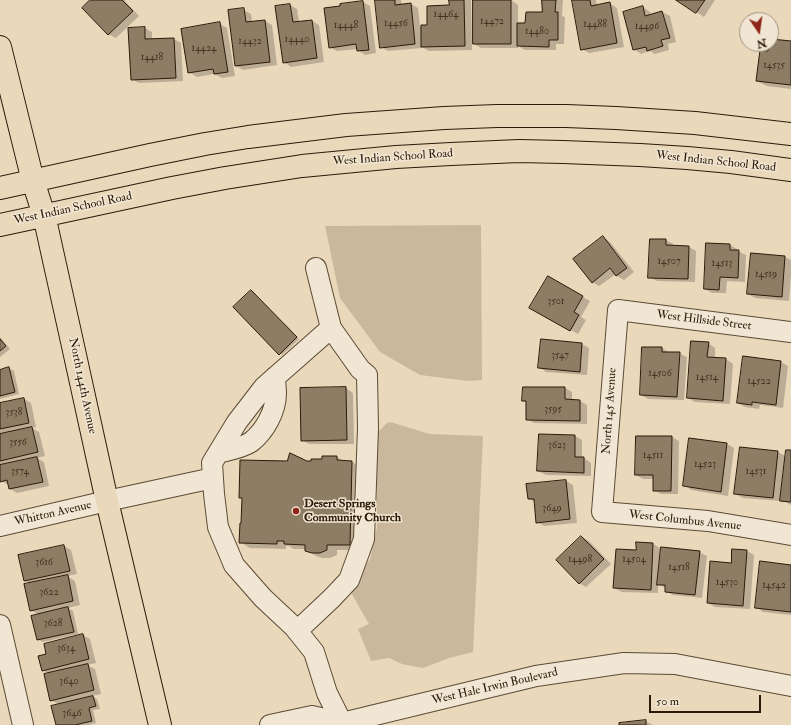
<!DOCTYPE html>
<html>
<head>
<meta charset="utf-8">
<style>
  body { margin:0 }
  #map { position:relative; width:791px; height:725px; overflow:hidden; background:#ead8bb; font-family:"IM FELL Double Pica",serif }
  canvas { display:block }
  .north { position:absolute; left:739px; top:12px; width:40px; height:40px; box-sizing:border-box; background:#f1e6d3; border:1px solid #a29482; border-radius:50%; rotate:167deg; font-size:11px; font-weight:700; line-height:16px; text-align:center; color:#2b1a08 }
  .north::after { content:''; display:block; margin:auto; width:14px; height:18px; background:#8f2418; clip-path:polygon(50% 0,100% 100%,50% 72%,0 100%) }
  .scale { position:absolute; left:649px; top:695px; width:112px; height:18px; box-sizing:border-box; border:2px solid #2b1a08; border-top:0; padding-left:5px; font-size:12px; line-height:14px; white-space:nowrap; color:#2b1a08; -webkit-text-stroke:3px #f1e6d3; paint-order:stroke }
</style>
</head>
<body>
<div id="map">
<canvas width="791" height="725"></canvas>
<div class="north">N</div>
<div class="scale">50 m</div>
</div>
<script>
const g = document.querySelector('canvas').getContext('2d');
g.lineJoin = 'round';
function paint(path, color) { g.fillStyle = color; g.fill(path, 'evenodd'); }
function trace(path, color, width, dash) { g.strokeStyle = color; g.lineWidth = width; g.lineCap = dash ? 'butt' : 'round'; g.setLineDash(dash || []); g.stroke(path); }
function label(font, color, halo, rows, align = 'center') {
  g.font = font + ' "IM FELL Double Pica",serif'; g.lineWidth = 3; g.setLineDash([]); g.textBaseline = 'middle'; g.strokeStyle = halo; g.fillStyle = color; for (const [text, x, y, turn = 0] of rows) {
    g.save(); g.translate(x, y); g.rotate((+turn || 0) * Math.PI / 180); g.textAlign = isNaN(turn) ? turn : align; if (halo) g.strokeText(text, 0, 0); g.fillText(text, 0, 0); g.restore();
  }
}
paint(new Path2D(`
  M481 225 482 380 468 381 420 375 380 352 340 298 325 226Z
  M390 422 430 434 483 436 473 652 449 658 423 668 402 664 389 658 371 661 358 629 369 624 349 589 370 559 377 528V433L387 423Z`), '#cab89d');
paint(new Path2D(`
  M91 0H126L125 1 139 16 116 38 108 34Z
  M376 0H401L402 5 411 4 418 8 420 26H429L450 6V0H471L472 50 429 51 422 47V48L388 51 381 47Z
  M511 0 518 5V24H526L543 13V0H563L562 16 565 17 564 44H556V50H525L518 46V48H481L474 44Z
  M573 0H596L597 6 609 3 617 8 624 47 589 53 582 49Z
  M678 0H715L704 17Z
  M363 2 370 6 376 53 365 55 358 50 357 49 337 51 329 47 341 6Z
  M290 5 297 9 299 22 312 21 319 25 324 62 291 67 284 62Z
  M643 7 650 12 651 15 662 12 670 16 676 42 668 44 669 50 655 54 650 51 641 54 634 49Z
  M244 10 251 14 252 22 265 21 272 25 277 65 243 70 236 66Z
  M220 24 227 28 235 76 222 78 214 74 197 77 189 72Z
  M145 28 152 32V40L174 39 181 43 183 81 139 83 132 79Z
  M771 40 791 42V89L767 86 757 81 769 52 770 44H771Z
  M603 237 610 242 634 272 624 280 617 276 616 274 599 286 592 282Z
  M666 240 673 244V246L689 247 696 251 695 282 657 281 649 277Z
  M707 244 730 245 737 249V251L746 255 745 282 727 281 726 293H712L705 289Z
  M752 254 785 257 791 260V275L789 301 755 298 748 294Z
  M548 277 590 301 581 317 586 320 578 334 531 307Z
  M251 291 299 339 282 355 234 307Z
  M0 337 10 349 0 357Z
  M542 341 582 344 589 348 587 375 546 372 539 367Z
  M708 343 715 348V359H726L733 364 730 404 695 402 688 398Z
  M662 348 670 353H679L687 357 684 400 648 399 641 395Z
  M744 357 781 362 788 366 783 408 760 405 759 409 745 407 738 403Z
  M9 368 14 371 19 394 0 399V371Z
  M346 388 353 393 354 444H309L302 440Z
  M524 388H565L572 392V401H580L587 405V424L534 423 527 419V403L523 401Z
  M24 399 31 403 36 427 32 428 39 432 45 456 37 458 44 462 49 486 17 493 10 489 9 485 1 481 0 478V466L1 465 0 464V404Z
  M575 436 582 440V458H584L591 463V476L546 475 538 471Z
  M672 437 679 441 678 494H661L654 490V479H643L636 475Z
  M727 444 734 448 728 496 691 490 684 485Z
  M791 451V505L789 504 780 499V501L743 498 735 494 778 452 787 457Z
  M323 457H337L345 462H352L361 467 359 550H337V555L330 558H322L316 556 306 549H294L289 546H286V549L250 548 240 542 242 524 243 498 240 497 307 462 322 460Z
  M566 481 573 485 577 523 544 526 537 522 535 502 529 499 528 485Z
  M582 537 589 541 611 564 586 587 579 583Z
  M653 544 660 548V555L699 552 707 556 702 598 673 595 666 591V588L658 584V593L622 592 614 588Z
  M64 546 71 550 77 574 67 576 75 581 80 605 68 608 73 611 78 634 43 642 38 640 39 615 31 610V584L24 580Z
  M747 551 754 555 750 609 715 607 708 603 732 564Z
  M791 566V615L763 612 756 607Z
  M83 635 90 639 96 663 87 665 95 669 101 694 92 696 97 699 100 709 93 710 96 723 89 725H57L60 705 51 700 49 674 43 670 48 654Z
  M645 721 653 725H620Z`), '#0003');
const building = new Path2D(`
  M90 0H122L133 11 108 35 82 8Z
  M375 0H395V5L411 3 415 44 380 48Z
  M449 0H464L465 46 421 47V25H427V6L449 5Z
  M473 0H511V44H473Z
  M542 0H556L555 12H558V40H549V47L517 46V23H525L526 12H542Z
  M572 0H590L591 6 610 2 617 43 581 50Z
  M676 0H705L696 13Z
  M363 1 369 50 357 51 356 44 329 48 324 8 340 6V4Z
  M290 4 293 22 312 20 317 58 283 63 275 6Z
  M643 6 645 16 662 11 670 38 661 40 663 46 647 51 646 47 633 50 623 12Z
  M244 8 246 22 265 20 270 62 235 66 228 10Z
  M220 22 228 72 214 74 213 69 188 73 181 29Z
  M145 27V39L174 38 176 78 131 80 128 28Z
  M771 39 791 41V85L756 81 760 50 768 51 769 44H771Z
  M603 236 627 268 616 276 610 268 592 283 573 259Z
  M650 239H666V245L689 246 688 279 648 278Z
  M706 243 730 244V250H739L738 278 720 277 719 290 704 289Z
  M751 253 785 256 782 297 747 294Z
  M548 276 583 296 574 312 579 315 570 331 529 308Z
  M251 290 297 337 279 355 233 307Z
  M0 339 6 346 0 351Z
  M541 339 582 343 580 372 538 368Z
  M691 341 709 342 707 357 726 358 723 401 687 398Z
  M642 347H662V352H680L677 397 640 395Z
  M743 356 781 361 776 405 752 402V405L737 403Z
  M9 367 15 392 0 396V370Z
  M346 387 347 440 301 441 300 388Z
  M523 387H565V399L580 400V421L526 420V401H522Z
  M24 398 29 423 0 429V403Z
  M32 427 38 452 0 461V434Z
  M539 434 575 435V457H584V473L537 471Z
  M636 436H672L671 491H653V475H635Z
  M689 438 727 443 721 492 683 486Z
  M740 447 778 451 773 498 734 494Z
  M786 450H791V502L780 501Z
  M290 453 307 461H311V459H322V456H337V460L352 461 350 545H327V550L320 553H312L305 551V545L284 544V541H277V544L239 543 240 523H241L242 498H239L240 460 287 461Z
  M37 457 43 482 9 489 7 480 0 482V465Z
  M566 480 570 519 536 523 534 499H528L526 484Z
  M581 536 604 559 579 584 556 560Z
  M636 542 653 543 651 590 613 588 616 549 636 550Z
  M64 545 70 571 24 581 18 555Z
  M661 547 700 551 695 595 665 592V585H657Z
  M732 549 747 550 743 606 707 603 710 561 731 563Z
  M760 561 791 565V612L755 608Z
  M68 575 73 601 30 611 24 584Z
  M68 607 74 632 37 640 31 616Z
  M83 634 89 659 42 671 38 656 46 654 44 644Z
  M88 664 94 690 50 701 44 674Z
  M93 696 96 706 89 708 92 721 75 725H56L51 706Z
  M646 720V725H619V723Z`);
paint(building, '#8e7d65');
trace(building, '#2b1a08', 1);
const minor = new Path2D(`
  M331 328 264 387 237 422 212 463 214 494 218 527 234 565 263 598 294 627 314 652 327 693 342 723
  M791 332 618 310 602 512 708 521 791 535
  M218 453C229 450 242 448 251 442 265 431 276 411 276 393 276 388 275 383 275 377
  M0 526 107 501 213 478
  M0 625 23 725
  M297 631 332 598 349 580 364 539 368 428 367 375 360 369 331 328 316 268
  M270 725 312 716 342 723 536 676 624 663 675 664 791 686`);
const major = new Path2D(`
  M0 47 33 181 44 215 73 346 107 501 160 725
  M0 188 150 155 205 144 248 137 346 125 444 118 497 116H566L616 118 695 123 791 134
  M0 225 172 188 225 178 302 166 396 157 451 154 519 151 563 152 640 155 687 158 731 162 791 170`);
trace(minor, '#5b4a35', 22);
trace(major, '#2b1a08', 24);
trace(minor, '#f1e6d3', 20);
trace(major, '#ead8bb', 22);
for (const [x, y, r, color] of [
  [296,511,4,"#8f2418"]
]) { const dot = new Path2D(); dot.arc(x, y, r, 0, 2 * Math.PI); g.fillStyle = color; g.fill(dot); trace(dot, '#f1e6d3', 1.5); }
label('10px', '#44331f', null, [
  ["14464",446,15],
  ["14472",492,22],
  ["14456",396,24],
  ["14488",595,25],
  ["14448",346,26],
  ["14496",647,27],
  ["14480",537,32],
  ["14440",297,40],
  ["14432",250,42],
  ["14424",204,49],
  ["14418",152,58],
  ["14535",774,66],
  ["14507",669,262],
  ["14513",722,264],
  ["14519",766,275],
  ["3501",556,302],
  ["3547",560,356],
  ["14506",660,374],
  ["14514",707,378],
  ["14522",759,382],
  ["3595",553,410],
  ["3538",14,413],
  ["3556",18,443],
  ["3623",557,446],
  ["14511",653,456],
  ["14523",705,465],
  ["3574",20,472],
  ["14531",756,472],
  ["3649",552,509],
  ["14498",580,560],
  ["14504",634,560],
  ["3616",44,563],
  ["14518",679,568],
  ["14530",727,583],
  ["14542",774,586],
  ["3622",49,593],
  ["3628",53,624],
  ["3634",66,649],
  ["3640",69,682],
  ["3646",72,714]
]);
label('12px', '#2b1a08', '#f1e6d3', [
  ["West Indian School Road",393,158,-4],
  ["West Indian School Road",716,162,6],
  ["West Indian School Road",73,209,-12],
  ["West Hillside Street",704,321,7],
  ["North 144th Avenue",82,386,78],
  ["North 145 Avenue",610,411,-86],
  ["Whitton Avenue",53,514,-13],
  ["West Columbus Avenue",685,521,6],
  ["West Hale Irwin Boulevard",495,687,-13]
]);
label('bold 12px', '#2b1a08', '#f1e6d3', [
  ["Desert Springs",304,504],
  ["Community Church",304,518]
], 'left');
</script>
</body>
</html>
